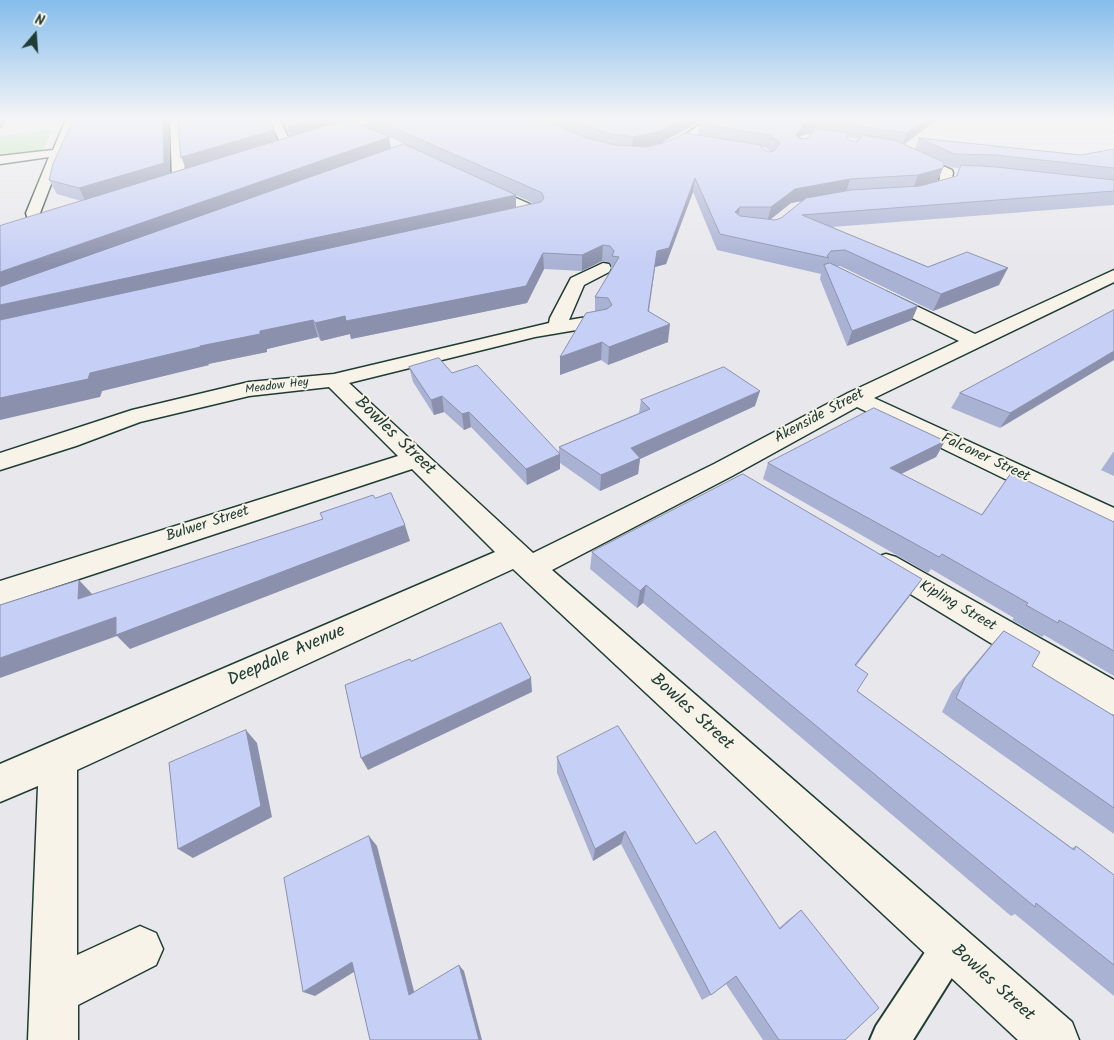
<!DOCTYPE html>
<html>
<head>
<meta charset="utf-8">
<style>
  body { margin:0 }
  #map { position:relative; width:1114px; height:1040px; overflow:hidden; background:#e8e8ec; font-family:Kalam,sans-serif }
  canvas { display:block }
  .north { position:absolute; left:10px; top:10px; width:50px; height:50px; -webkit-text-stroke:4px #f7f3e8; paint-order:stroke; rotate:18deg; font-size:14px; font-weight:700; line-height:20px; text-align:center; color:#1f3d34 }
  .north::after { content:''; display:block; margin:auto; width:18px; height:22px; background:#1f3d34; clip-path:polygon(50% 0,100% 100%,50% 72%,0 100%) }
</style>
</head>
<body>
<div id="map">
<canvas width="1114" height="1040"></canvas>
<div class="north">N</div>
</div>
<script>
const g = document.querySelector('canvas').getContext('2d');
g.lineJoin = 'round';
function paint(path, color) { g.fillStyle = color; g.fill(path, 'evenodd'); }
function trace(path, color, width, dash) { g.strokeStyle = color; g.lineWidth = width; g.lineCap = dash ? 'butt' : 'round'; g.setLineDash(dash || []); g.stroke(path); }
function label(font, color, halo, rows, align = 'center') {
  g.font = font + ' Kalam,sans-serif'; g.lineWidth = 4; g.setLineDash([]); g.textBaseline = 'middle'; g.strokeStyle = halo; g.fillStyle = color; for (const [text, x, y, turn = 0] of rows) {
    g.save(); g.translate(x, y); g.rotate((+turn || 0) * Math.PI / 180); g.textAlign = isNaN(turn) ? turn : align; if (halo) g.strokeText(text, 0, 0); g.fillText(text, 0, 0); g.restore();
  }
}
paint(new Path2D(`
  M52 130 40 155 0 159V136Z`), '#b2e5a6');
const service = new Path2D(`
  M950 928 963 934 969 947 963 960 913 1040H870L876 1026 937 934Z`);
const minor = new Path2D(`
  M66 119H76L40 213 48 222 46 225C38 227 34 224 28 220L26 213 49 157 0 164V156L53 150Z
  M170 119H180L186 180 179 184 172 180Z
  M269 119H279L293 147 291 149H283Z
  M708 119H719L685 144 659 156 653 152 677 140Z
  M908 150 952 170 953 173 950 188 919 198H909L907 195 909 192 939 183 940 175 904 157 902 154Z
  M482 183 541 209 543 212 541 215C531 218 519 223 509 220L507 217 509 214 522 211 477 190 475 187 477 184Z
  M603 263 609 264 611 268 609 272 584 285 569 320 599 315 606 317 609 321 606 325 535 337 349 383 533 553 714 464 848 393 959 341 875 300 872 296 875 292 881 291 887 292 975 334 1114 270V282L874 398 1114 508V530L1104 527 857 407 732 476 552 570 1072 1022 1079 1040H1018L513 569 77 770V955L140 926 156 933 163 949 156 965 78 1005V1040H28L38 786 0 802V764L495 552 412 469 0 605V581L398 456 329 387 249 396 140 422 76 446 0 470V453L132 410 249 382 334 374 549 323 550 318 571 278Z
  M886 554 896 557 1114 680V715L1102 711 876 573 871 565 876 557Z`);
const secondary = new Path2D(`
  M363 119H377L376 121 327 137 323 138 317 135 319 133Z`);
trace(service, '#1f3d34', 4);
trace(minor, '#1f3d34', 3);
trace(secondary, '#1f3d34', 3);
paint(service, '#f7f3e8');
paint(minor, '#f7f3e8');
paint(secondary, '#f7f3e8');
paint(new Path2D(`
  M74 119H169L170 173 290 137 281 119H357L352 120 366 126 364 119H938L904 144 915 149 919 138 1081 155 1114 149V205L832 227 928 267 999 285 933 311 840 266H837L912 320 847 346 820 279 821 274 717 250 693 192 666 264 655 267 649 312 668 342 608 365 601 360 560 375V357L595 312V297L611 270V265L609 262 602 261 582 271 544 269 527 303 351 339 350 334 321 341 318 337 267 349V352L208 364 209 365 102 391 100 397 81 201 57 194 49 180ZM703 120H706L700 124 698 135 660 143ZM811 133 808 138H800L801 136ZM389 137 533 203 516 207V195L391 148ZM847 137 859 139 858 141H850ZM761 147 766 148 771 152H769L761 148ZM944 165 949 167 959 168 956 176 937 181 943 168ZM802 201 781 218 775 220H770L791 203Z
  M1114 310 1000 428 951 408 960 393Z
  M409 367 452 373 559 452V447L639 413 641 400 755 406 640 459 638 474 600 491 560 463V469L527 485 471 427 464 430 444 412 434 415 413 382Z
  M945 441 936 457 901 474 981 515 1011 473 1114 522V676L1044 635 1042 637 1012 620 1014 618 931 569 928 573 763 479 768 463Z
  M1114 451V476L1101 470Z
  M592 552 909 597 856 666 857 691 1072 848 1076 846 1114 875V996L1015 914 1011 916 643 603 637 608 590 569Z
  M1004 631 1032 666 1114 716V834L942 712 952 691 990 646Z
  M557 757 696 844 779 928 788 920 801 910 845 1040H763L726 984 711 995 702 1000 621 844 593 861 557 773Z`), '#aab2d4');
paint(new Path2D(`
  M0 119H9L2 128H0Z
  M163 119H169L170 176 86 202 79 188Z
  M314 119H357L291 139 288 126Z
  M684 119H712L703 120 657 145 632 150 633 137Z
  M927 119H938L902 146 907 133Z
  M818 120 814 132 801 136 793 148 796 135 805 123Z
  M274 130 278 143 187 171 181 157Z
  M389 137 391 150 0 293V272Z
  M943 168 937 182 913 189 918 175Z
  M695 178 693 192 666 264 655 267 646 329 657 251Z
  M850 179 846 193 791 203 767 222 771 207 795 189Z
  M516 195V210L0 325V305Z
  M740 207 737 222 735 212Z
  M603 245 602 261 582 271V255Z
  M543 253 544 269 527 303 351 339 350 334 321 341 315 323Z
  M1008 268 999 285 933 311 941 294Z
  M918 306 912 320 847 346 852 331Z
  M313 320 318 337 267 349V352L208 364 209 365 102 391 100 397 0 420V398L90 373 260 331Z
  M670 324 668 342 608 365 609 347Z
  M602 342 601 360 560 375V357Z
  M1114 351V360L1000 428 1010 413Z
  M760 391 755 406 640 459 638 474 600 491 601 475 631 448Z
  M442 396 444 412 434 415 431 400Z
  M469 412 471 427 464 430 462 414Z
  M945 441 936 457 882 483 890 468Z
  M560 454V469L527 485 526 469Z
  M405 525 410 541 130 649 117 636 0 678V658L116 617Z
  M922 579 909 597 843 681 855 665Z
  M79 580 93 595 78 599Z
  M646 585 643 603 637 608 640 591Z
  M531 678 532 692 368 770 361 758Z
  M246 730 257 743 272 817 193 858 178 849Z
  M625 831 621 844 593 861 595 849Z
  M369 836 377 846 416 999 409 995Z
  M352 962 362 967 315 996 303 992Z
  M459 965 464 971 482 1040H479Z`), '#8b91ac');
const building = new Path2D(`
  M74 119H163L164 163 79 188 49 180 53 164Z
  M178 119H269L274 130 181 157Z
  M284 119H314L288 126Z
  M348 119 389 137 0 272V226Z
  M374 119H526L548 122 587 138 615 145 647 147 666 142 686 133 761 145V148L769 152 774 151 780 143 769 135 700 124 708 119H927L907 133 818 120 805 123 796 135 800 139 808 138 814 130 818 129 848 133 846 137 850 141H858L862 135 894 140 944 162 943 168 918 175 850 179 795 189 771 207H740L735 212 740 216 775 220 781 218 806 198 851 190 920 186 957 176 961 165 996 167 1114 180V191L802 215 928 267 967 252 1008 268 941 294 845 250 831 251 827 256 829 258 720 234 695 178 669 248 657 251 648 311 670 324 609 347 602 342 560 357 586 313 607 309 612 305 608 298 595 297 619 257 612 256 614 251 610 246 603 245 582 255 543 253 526 286 346 321 345 316 315 323 313 320 260 331V334L200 346V347L90 373 88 379 0 398V320L541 202 544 198 542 193Z
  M570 119H684L658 132 633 137 606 133Z
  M919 138 1081 155 1114 149V168L996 155 955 154Z
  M404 144 516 195 0 305V287Z
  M830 263 918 306 852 331 824 265Z
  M1114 310V351L1010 413 960 393Z
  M439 358 452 373 477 365 560 454 526 469 469 412 462 414 442 396 431 400 409 367Z
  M724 367 760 391 631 448 640 458 601 475 559 447 650 409 641 400Z
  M874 408 945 441 890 468 982 515 1011 473 1114 522V651L1059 620 1058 623 1026 605 1028 603 942 554 939 557 768 463Z
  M743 474 922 579 855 665 868 674 857 691 1074 850 1076 846 1114 875V965L1036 903 1035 907 646 585 640 591 592 552Z
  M391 493 405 525 116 635V617L0 658V605L79 580 78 599 323 519 320 513 373 495 375 498Z
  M501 623 531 678 361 758 345 685 410 659 411 661Z
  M1004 631 1040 652 1032 666 1114 716V808L956 698 965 678Z
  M618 726 696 844 715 831 780 929 801 910 879 1008 845 1040H779L736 976 711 995 625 831 595 849 557 757Z
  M246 730 261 806 178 849 169 763Z
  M369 836 409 995 459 965 479 1040H370L352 962 303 992 284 878Z`);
paint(building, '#c6cff6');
trace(building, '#8b91ac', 1);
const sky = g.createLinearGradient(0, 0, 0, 264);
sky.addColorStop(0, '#85bdec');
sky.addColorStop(0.45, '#f5f5f6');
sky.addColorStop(1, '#f5f5f600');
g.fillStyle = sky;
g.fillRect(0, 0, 1114, 264);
label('12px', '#1f3d34', '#f7f3e8', [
  ["Meadow Hey",277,387,-7]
]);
label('15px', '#1f3d34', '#f7f3e8', [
  ["Akenside Street",820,417,-28],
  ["Falconer Street",985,459,25],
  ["Bulwer Street",208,525,-18],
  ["Kipling Street",957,607,30]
]);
label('18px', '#1f3d34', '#f7f3e8', [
  ["Bowles Street",394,437,44],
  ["Deepdale Avenue",287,657,-24],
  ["Bowles Street",691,713,42],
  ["Bowles Street",992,984,42]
]);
</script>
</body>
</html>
